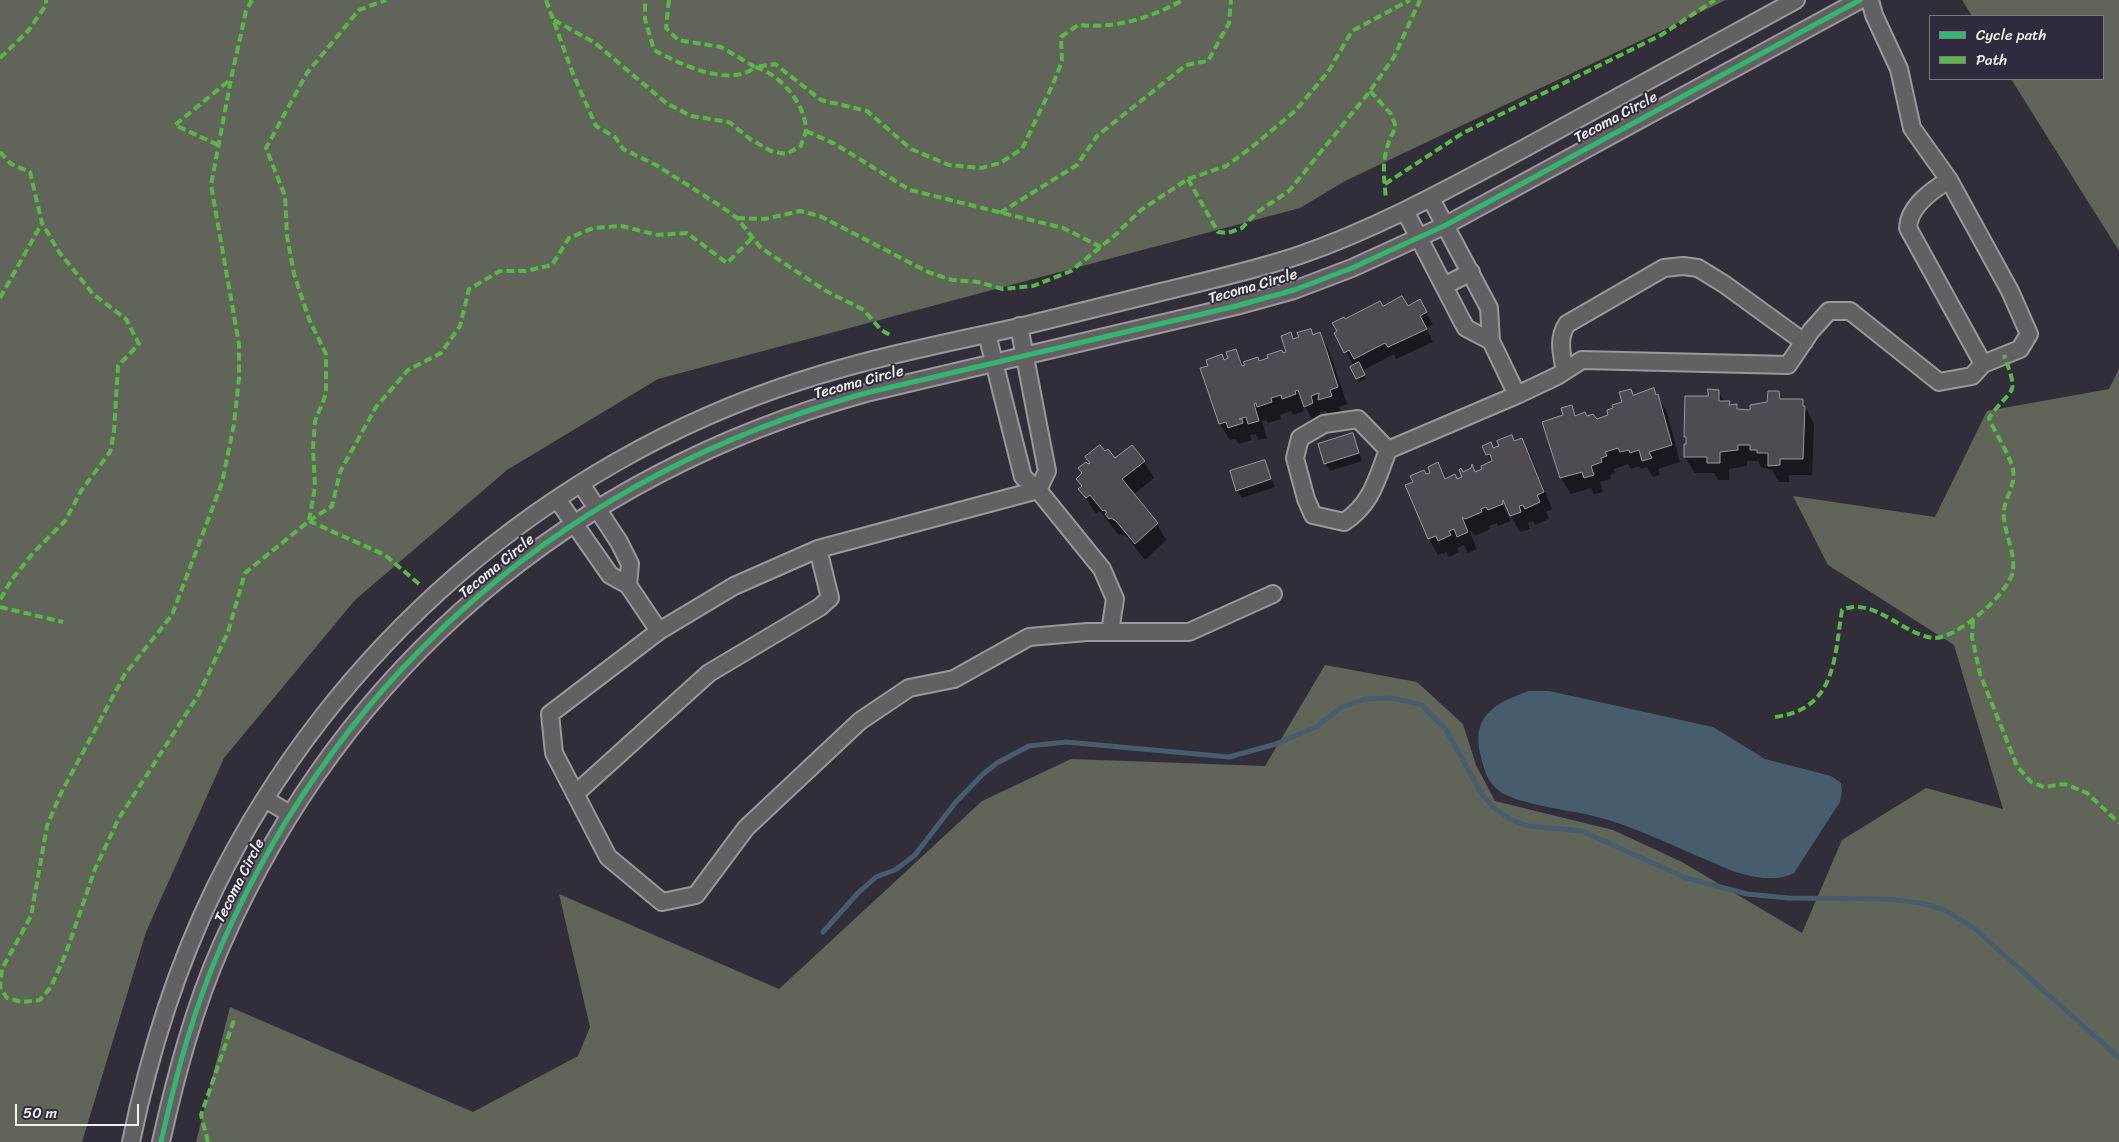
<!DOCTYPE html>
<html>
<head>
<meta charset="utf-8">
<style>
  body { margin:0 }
  #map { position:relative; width:2119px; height:1142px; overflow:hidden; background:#312e39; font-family:Sriracha,sans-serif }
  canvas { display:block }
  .legend { position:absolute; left:1929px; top:15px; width:175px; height:65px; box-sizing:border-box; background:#2f2a3d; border:1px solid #7e7a81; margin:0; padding:6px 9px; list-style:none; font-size:15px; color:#f4f1e8 }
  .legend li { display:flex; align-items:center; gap:10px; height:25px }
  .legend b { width:25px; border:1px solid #7e7a81 }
  .scale { position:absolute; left:15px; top:1104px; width:124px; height:22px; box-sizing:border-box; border:2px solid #f4f1e8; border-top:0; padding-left:6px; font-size:15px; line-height:18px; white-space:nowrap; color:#f4f1e8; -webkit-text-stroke:4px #2f2a3d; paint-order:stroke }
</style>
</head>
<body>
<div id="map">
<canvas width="2119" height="1142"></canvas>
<ul class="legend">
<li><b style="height:6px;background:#33b770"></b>Cycle path</li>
<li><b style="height:6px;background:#58b947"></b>Path</li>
</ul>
<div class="scale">50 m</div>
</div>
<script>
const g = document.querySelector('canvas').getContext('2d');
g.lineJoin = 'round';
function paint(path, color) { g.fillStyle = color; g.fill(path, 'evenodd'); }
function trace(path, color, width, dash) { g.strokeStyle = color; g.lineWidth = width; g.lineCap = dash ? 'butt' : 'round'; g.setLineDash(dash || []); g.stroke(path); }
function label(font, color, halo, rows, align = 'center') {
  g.font = font + ' Sriracha,sans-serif'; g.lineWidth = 4; g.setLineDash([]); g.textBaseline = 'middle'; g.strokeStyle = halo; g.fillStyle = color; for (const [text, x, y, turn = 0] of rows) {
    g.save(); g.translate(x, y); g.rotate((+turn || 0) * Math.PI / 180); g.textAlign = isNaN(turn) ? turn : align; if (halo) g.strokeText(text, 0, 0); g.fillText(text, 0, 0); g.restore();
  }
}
paint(new Path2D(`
  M0 0H1726L1345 181 1300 208 658 379 507 470 355 600 224 758 146 932 82 1142H0Z
  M1962 0H2119V251L2011 79H2103V16H1972Z
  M2119 369V1142H196L230 1007 473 1112 578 1056 590 1027 559 894 779 989 982 801 1071 759 1265 766 1325 665 1417 682 1463 724 1476 765 1495 801 1613 830 1682 862 1802 933 1842 840 1926 788 2003 809 1954 645 1828 565 1793 496 1935 517 1987 411 2109 389Z`), '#616459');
paint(new Path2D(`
  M1529 691H1549L1713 727 1765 759 1831 776 1841 783 1842 791 1840 802 1794 873C1776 882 1758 878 1739 873 1728 870 1717 864 1707 860 1670 845 1632 825 1593 816 1571 810 1514 804 1498 790 1488 782 1484 770 1481 757 1470 717 1494 703 1529 691Z`), '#475d6e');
paint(new Path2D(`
  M1419 301 1433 325 1426 328 1433 342 1396 359 1394 354 1362 371 1366 379 1359 382 1351 367 1354 366 1336 333 1345 321 1383 308 1408 307Z
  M1310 330 1314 336 1320 334 1329 350 1347 404 1339 407 1341 412 1329 416 1326 411 1319 413 1322 420 1314 423 1306 408H1303L1304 411 1293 415 1291 411 1280 415 1281 419 1268 423 1266 420 1262 421 1267 438 1259 440 1255 434 1250 435 1252 440 1239 444 1235 439 1230 440 1220 424 1202 369 1229 359 1236 350 1243 363 1257 359 1259 362 1288 353 1294 340Z
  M1630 390 1634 396 1653 390 1657 395 1667 412 1680 462 1658 469 1660 475 1653 477 1647 467 1641 469 1639 466 1631 469 1628 464 1614 469 1615 473 1610 475 1611 479 1600 482 1603 492 1594 494 1591 488 1571 494 1561 478 1565 416 1572 407 1577 416 1596 420 1610 416 1624 402Z
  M1718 391 1725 402 1737 406 1740 411H1751L1768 403 1779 393 1783 400H1802L1814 424 1812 475H1789V482H1779L1772 470 1761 467 1758 461H1747V466L1729 469V480H1718L1714 473H1695L1685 457 1687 445 1685 436 1709 398Z
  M1352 435 1362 461 1330 471 1325 463Z
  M1521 439 1531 456 1552 509 1546 512 1549 519 1535 525 1533 521 1528 523 1530 529 1520 532 1501 498 1499 499 1511 521 1498 526 1497 523 1489 526 1490 529 1476 536 1469 530 1477 549 1468 553 1464 545 1457 548 1459 552 1449 557 1446 552 1438 555 1429 539 1407 486 1432 473 1438 464 1447 479 1457 480 1463 477V473H1475L1484 469 1491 462 1483 446 1493 450Z
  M1115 460 1144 462 1154 478 1133 495 1157 524 1166 540 1145 560 1127 537 1121 534 1119 535 1100 511 1096 514 1080 489 1082 487 1077 479 1088 466Z
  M1264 461 1275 487 1242 498 1237 490Z`), '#0007');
trace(new Path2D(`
  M823 932 858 893 876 877 895 870 915 855 955 803 983 774 997 763 1029 746 1066 742 1229 757 1276 744 1318 726 1340 708 1365 699 1392 698 1422 705 1445 728 1481 793 1494 808 1510 819 1528 826 1582 831 1686 878 1747 894 1788 898 1887 899 1921 903 1945 910 1974 928 2119 1058`), '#475d6e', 5);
const building = new Path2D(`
  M1402 296 1408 306 1420 299 1427 312 1420 316 1427 329 1388 347 1385 343 1354 359 1349 350 1344 353 1334 333 1337 331 1332 323 1344 317 1345 319 1380 301 1383 306Z
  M1311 329 1313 335 1320 332 1327 352 1338 387 1330 390 1332 396 1318 400 1319 393 1311 396 1313 403 1304 407 1298 390 1295 391 1296 394 1282 399 1281 395 1271 398 1272 402 1257 407 1256 403 1254 404 1259 421 1248 424 1246 417 1239 419H1242L1243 423 1228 428 1226 422 1219 424 1200 368 1208 366 1206 360 1222 354 1224 360 1228 358 1226 352 1236 349 1242 366 1245 365 1243 362 1258 357 1259 361 1268 358 1267 355 1282 350 1283 353 1286 352 1281 336 1291 332 1293 339 1299 337 1297 333Z
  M1359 362 1365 375 1356 379 1350 367Z
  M1654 388 1656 395 1658 394 1672 445 1649 452 1652 458 1642 461 1639 450 1630 453 1629 450 1620 452 1618 448 1605 452 1607 456 1601 458 1602 462 1591 466 1594 475 1584 478 1582 472 1560 478 1542 422 1563 415 1561 408 1572 405 1575 416 1585 412 1587 416 1593 414 1597 419 1608 415 1607 410 1613 408 1612 405 1622 402 1619 392 1631 389 1633 395Z
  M1708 389 1719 390V401H1730L1729 405 1737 404V409L1750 410V405L1767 402 1768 391H1779L1780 399H1803V406H1805L1803 459H1780V465L1768 466V453H1757V450H1750V445H1738V450L1720 452V463H1707V457H1684V444H1686V437H1684L1685 396H1708Z
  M1353 433 1359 453 1324 464 1318 444Z
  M1512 435 1514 441 1522 438 1544 492 1537 495 1540 502 1525 509 1523 505 1519 506 1521 512 1510 516 1503 500V504L1488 510 1486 507 1481 509 1482 512 1465 519 1462 517 1468 532 1457 537 1454 529 1449 531 1451 535 1438 541 1436 536 1428 539 1405 485 1413 482 1410 476 1424 470 1426 474 1430 473 1428 467 1438 462 1445 479 1455 474 1457 479 1462 477 1459 470 1461 468 1463 472 1471 468 1472 464 1475 472 1482 469 1481 466 1492 461 1490 454 1486 455 1482 446 1491 442 1493 448 1499 446 1497 441Z
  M1100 445 1105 451 1108 449 1115 458 1132 445 1145 461 1122 479 1158 523 1135 544 1116 521 1111 518 1109 519 1105 514 1107 513 1105 510 1103 511 1090 495 1086 498 1078 489 1082 486 1076 479 1082 473 1078 468 1086 462 1088 464 1090 463 1085 457Z
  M1265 460 1271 479 1236 491 1230 471Z`);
paint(building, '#504a53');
trace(building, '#9a989b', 1);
const minor = new Path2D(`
  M1870 0 1874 15 1899 69 1912 128 1949 180
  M1431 199 1489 308 1491 341 1517 395 1557 376 1582 360 1788 365 1811 331 1829 311H1850L1939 382 1972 376 1983 364 1908 228C1909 206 1932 190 1949 180L2010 291 2029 334 2020 349 1983 364
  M1405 211 1462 321 1466 328 1491 341
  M1444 286 1471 272
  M987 334 1023 477 1038 490 1047 471 1019 326
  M1565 371C1562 354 1557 339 1567 324L1664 268 1683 266 1698 268 1724 284 1804 342
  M1388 450 1358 419 1324 424 1300 438 1295 458 1306 499 1313 515 1344 522C1372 504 1377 478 1388 450L1517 395
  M581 484 619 542 630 564 628 585
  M557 499 610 575 628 585 659 631 550 714 554 753 608 857 662 902 696 895 746 828 860 721 909 688 954 679 1029 637 1087 632H1189L1273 594
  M659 631 734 586 818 549
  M575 794 709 673 820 607 830 598 818 549 1038 490 1102 569 1115 599 1110 632
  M265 799 290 814
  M131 1142C149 1055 176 968 215 888 332 650 547 462 800 381 871 358 945 343 1019 327 1068 315 1116 303 1165 291 1210 280 1256 270 1300 255 1378 228 1450 188 1523 149 1614 100 1705 49 1796 0
  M161 1142C176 1075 194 1007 222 944 345 665 573 474 866 393L1236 306 1294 290 1352 268 1446 225 1860 0`);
trace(minor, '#9a989b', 20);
trace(minor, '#626063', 16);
trace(new Path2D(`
  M252 0 246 11 231 79 211 185 239 344V378L234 424 222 483 172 615 125 674 60 795 47 826 31 916 2 969 0 987 7 998 22 1002 40 1000 51 987 66 953 95 869 119 818 199 694 228 632 245 573 309 521 315 487 313 448 315 421 326 394V354L309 319 294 274 287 236 285 196 266 148 307 73 359 10 386 0
  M546 0 573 74 596 126 615 137 623 149 656 165 719 205 737 218 761 248 826 291 864 310 881 330 892 336
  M669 0 666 28 678 40 721 47 755 67 775 64 821 100 867 111 911 149 949 165 981 168 1000 163 1022 149 1053 84 1062 61 1061 37 1078 25C1116 29 1150 18 1183 0
  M554 20 595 43 666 103 691 116 729 122 750 139 771 151 786 154 801 146C802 141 805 135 806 131 806 104 780 74 755 67 730 89 678 63 654 50L645 19V0
  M0 58 28 31 46 5V0
  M1370 91 1391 114 1396 127C1381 153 1383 170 1386 199
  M806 131 835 144 910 190 1063 228 1101 247
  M218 145 175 125 231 79
  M0 152 11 164 30 172 42 223 59 252 93 294 126 319 139 344 118 366 114 432 110 452 81 491 65 521 34 552 12 579 0 600
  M1188 179 1218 232 1228 233 1242 228 1256 213 1289 191 1367 95 1394 57 1420 0
  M1385 184 1463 133 1661 35 1715 0
  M1000 213 1077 165 1097 136 1186 65 1208 61 1229 23 1231 0
  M737 218 765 219 800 211 820 216 928 272 952 280 978 282 1003 289 1033 286 1071 271 1114 236 1141 210 1188 179 1226 166 1252 147 1295 111 1328 72 1352 31 1410 0
  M0 298 42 223
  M309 521 332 506 340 472 376 407 408 370 441 353 460 326 469 289 500 271H526L552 265 569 238 593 228 621 226 658 235 687 233 727 263 752 238
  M309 521 385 555 419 584
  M0 607 63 622
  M1973 621 1972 637 1980 674 2017 766 2031 782 2044 787 2065 784 2087 793 2119 823
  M1775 717C1836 709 1834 659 1842 610 1873 596 1902 634 1933 638 1956 640 2011 592 2013 570 2015 549 2002 529 2004 510 2006 496 2016 484 2013 470 2011 457 1995 433 1989 418 2013 384 2020 399 2004 355
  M208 1142 201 1115 234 1020`), '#58b947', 4, [8, 4]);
trace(new Path2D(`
  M161 1142C176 1075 194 1007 222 944 345 665 573 474 866 393L1236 306 1294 290 1352 268 1446 225 1860 0`), '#33b770', 5);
label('15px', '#f4f1e8', '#2f2a3d', [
  ["Tecoma Circle",1616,118,-28],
  ["Tecoma Circle",1253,287,-16],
  ["Tecoma Circle",859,383,-15],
  ["Tecoma Circle",497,567,-39],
  ["Tecoma Circle",240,881,-63]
]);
</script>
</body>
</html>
